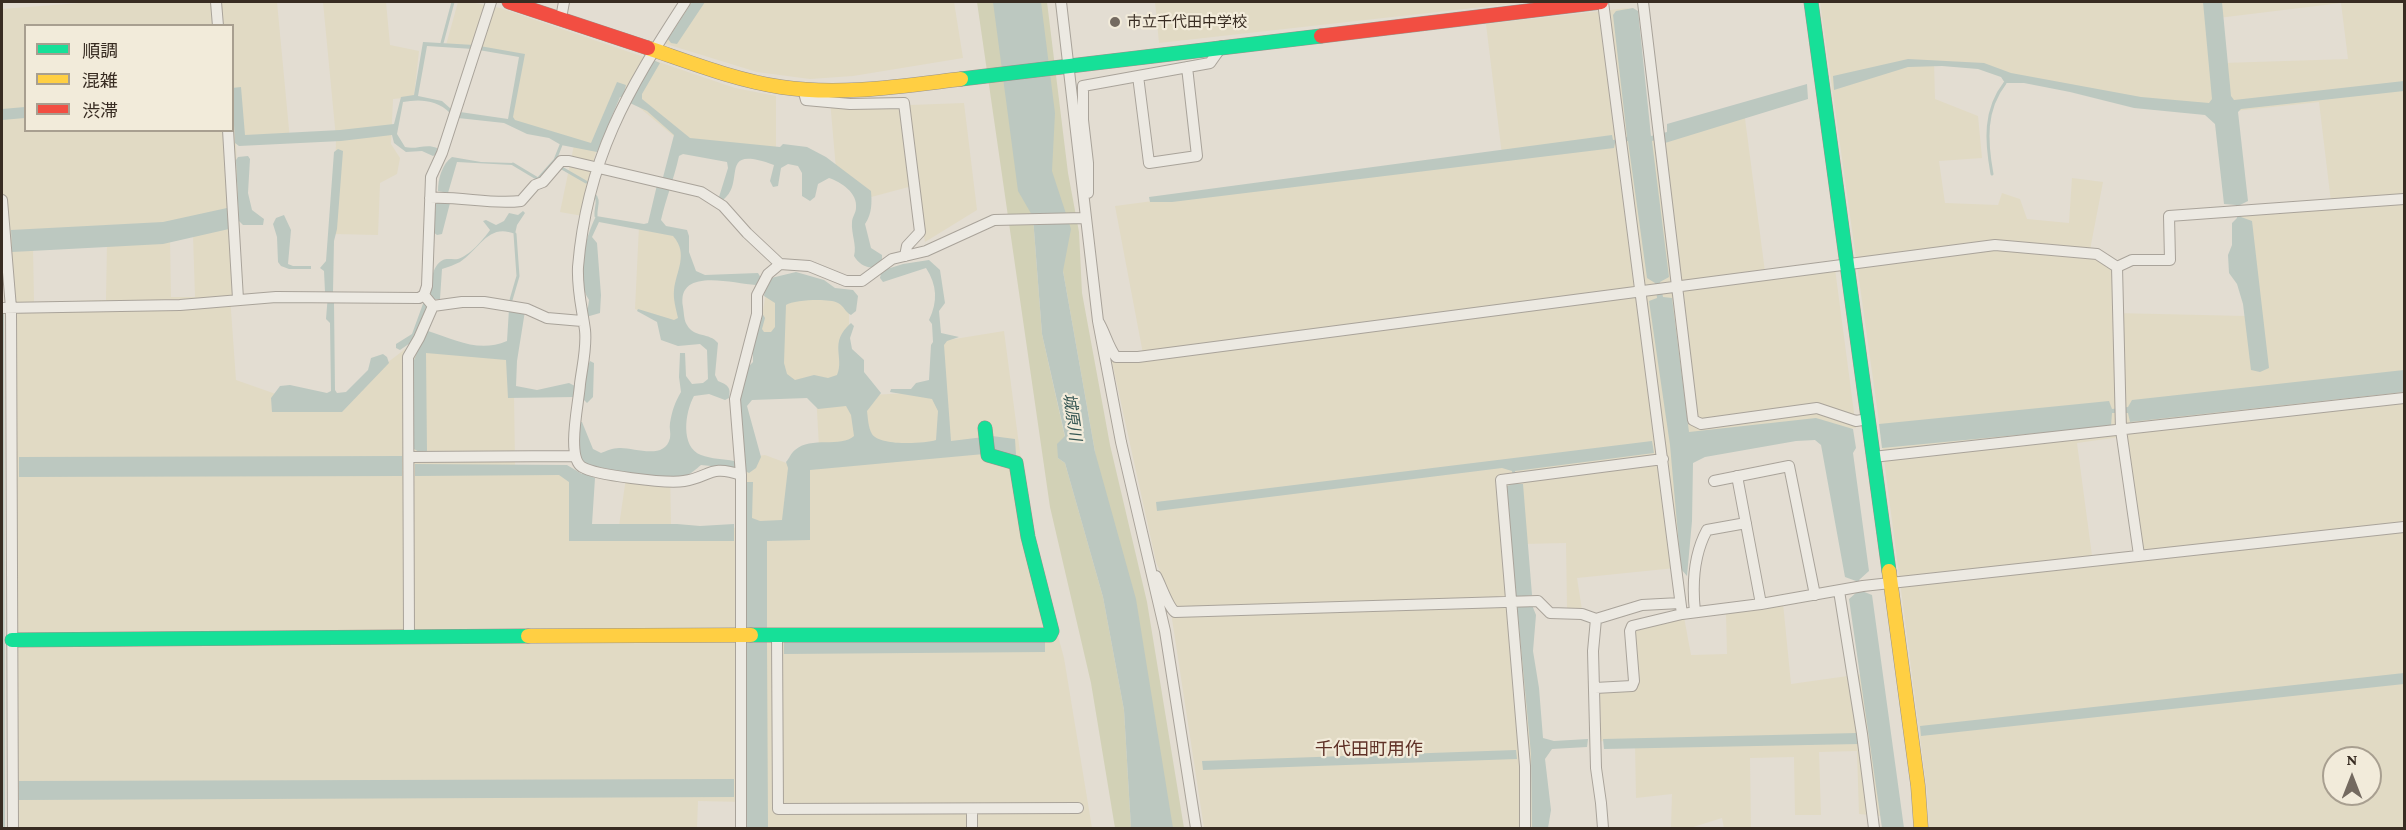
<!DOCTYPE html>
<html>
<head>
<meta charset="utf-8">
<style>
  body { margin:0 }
  #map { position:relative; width:2406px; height:830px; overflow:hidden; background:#e3ddd2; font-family:"Crimson Pro","Noto Sans JP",serif }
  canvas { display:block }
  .frame { position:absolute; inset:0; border:3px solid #382c22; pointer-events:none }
  .legend { position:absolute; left:24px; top:24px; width:210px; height:108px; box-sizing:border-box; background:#f2ebda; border:2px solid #a89f90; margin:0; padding:8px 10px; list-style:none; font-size:18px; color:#382c22 }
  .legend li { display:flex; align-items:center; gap:12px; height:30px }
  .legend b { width:30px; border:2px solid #a89f90 }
  .north { position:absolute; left:2322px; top:746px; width:60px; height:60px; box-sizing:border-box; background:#f2ebda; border:2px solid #a89f90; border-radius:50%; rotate:0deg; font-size:16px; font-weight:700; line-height:24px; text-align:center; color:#382c22 }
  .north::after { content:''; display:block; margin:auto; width:21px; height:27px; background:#746a60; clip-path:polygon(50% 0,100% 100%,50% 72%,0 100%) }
</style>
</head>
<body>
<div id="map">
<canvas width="2406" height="830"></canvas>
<div class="frame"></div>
<ul class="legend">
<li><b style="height:8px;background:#16e098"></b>順調</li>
<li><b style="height:8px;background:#ffcf43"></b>混雑</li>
<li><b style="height:8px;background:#f24e42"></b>渋滞</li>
</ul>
<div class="north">N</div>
</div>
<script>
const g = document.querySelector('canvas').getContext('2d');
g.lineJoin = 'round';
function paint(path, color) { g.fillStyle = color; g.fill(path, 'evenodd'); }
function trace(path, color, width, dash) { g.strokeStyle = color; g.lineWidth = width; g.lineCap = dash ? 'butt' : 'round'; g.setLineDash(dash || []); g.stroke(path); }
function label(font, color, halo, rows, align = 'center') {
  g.font = font + ' "Crimson Pro","Noto Sans JP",serif'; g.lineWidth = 4.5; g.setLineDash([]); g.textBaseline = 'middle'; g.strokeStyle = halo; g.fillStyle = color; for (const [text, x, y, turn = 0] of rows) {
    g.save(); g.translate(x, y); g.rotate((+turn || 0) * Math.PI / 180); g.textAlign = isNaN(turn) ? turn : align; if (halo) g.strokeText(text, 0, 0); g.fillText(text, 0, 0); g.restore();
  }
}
paint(new Path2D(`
  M93 2H277L290 140 236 144 242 294 230 296 236 380 290 399 336 402 413 343 511 354 514 394 515 465 567 466 589 526H619L628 464 670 468 671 526 744 528 746 458 765 455 789 464 819 447 816 393 750 391 766 292 849 298V365L872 395 942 391V341L1004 331 1031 536 1064 658 1092 828H746V802L698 801 697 828H9V303L2 221V9ZM26 26H232V130H26ZM193 235 195 297H171L170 239ZM107 243 106 300 34 302 33 247Z
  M323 2H386L390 45 419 51 414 97 393 99 391 144 400 158 397 174 380 183 378 235 334 234 336 138Z
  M458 2H470L500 8 735 88 776 96V155L681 142 617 89 595 155 583 216 560 212 574 145 510 125 521 56 446 45Z
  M689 2H954L963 58 853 76 810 79 757 72 663 43Z
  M1155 2H1527L1159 43Z
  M1820 2H2404V828H1929L1927 790 1881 436ZM2341 3 2348 59 2223 63 2218 18ZM1934 61 1985 66 2016 79 2225 112 2319 102 2331 202 2239 206 2246 316 2114 313V268L2089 255 2103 182 2072 178 2069 223 2027 219 2020 199 2002 193 1998 205 1945 203 1939 161 1982 158 1978 116 1935 99ZM2120 437 2136 551 2092 556 2077 443ZM2334 758H2370V794H2334Z
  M1628 8 1643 141 1744 111 1765 272 1834 261 1856 428 1682 451 1685 567 1577 578 1582 610 1567 608 1566 543 1522 544 1541 828H1204L1172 619 1174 604 1156 562 1112 362 1144 359 1115 206 1502 155 1486 24Z
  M830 100H906L910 105 964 103 977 210 925 242 916 185 860 200 836 169Z
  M639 226 683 238 690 276 678 292 680 326 635 309Z
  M1783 603 1791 684 1869 673 1890 817 1859 814 1857 751 1819 752 1821 815H1795L1794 757 1750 758 1751 828H1724L1722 818 1690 828H1671L1672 794 1636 798 1635 744 1601 741 1600 693 1636 687 1635 630 1684 617 1691 655 1727 654 1726 613Z`), '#e1dac4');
paint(new Path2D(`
  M977 2H998L1033 217 1042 334 1065 437 1058 458 1065 463 1103 597 1124 710 1131 828H1115L1091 683 1050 507Z
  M1022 2H1047L1068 173 1079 232 1082 293 1110 445 1147 602 1184 828H1165L1098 490 1095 452 1063 271Z`), '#d2d1b6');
paint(new Path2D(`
  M692 2H705L677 44 671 43 668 39Z
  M993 2H1041L1055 113 1052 171 1071 229 1063 271 1095 452 1136 599 1173 828H1131L1124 710 1103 597 1065 463 1058 458 1057 444 1065 436 1042 334 1033 217 1018 191Z
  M2203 2H2222L2231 96 2234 100 2404 81V91L2241 109 2238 112 2248 201 2240 205 2241 217 2252 221 2269 368 2260 372 2251 370 2243 304 2237 284 2229 273 2228 255 2232 245V223L2237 218 2236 205 2224 204 2215 124 2205 115 2134 108 2070 92 2024 83H2005L2001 77 1978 69 1942 66 1908 67 1834 90 1833 76 1908 59 1984 63 2011 73 2141 97 2209 103 2212 99Z
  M1633 8 1638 11 1651 136 1667 132V124L1807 84 1808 99 1665 143 1664 137 1652 141 1669 277 1660 282 1663 297 1672 298 1689 432 1816 418 1853 429 1856 448 1853 453 1869 571 1859 580 1862 591 1872 595 1904 828H1882L1849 599 1857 592 1856 581 1845 577 1821 445 1815 440 1796 441 1705 457 1693 463 1692 521 1687 576 1681 569 1670 445 1649 301 1657 298 1655 283 1647 278 1628 141 1615 143 1614 148 1172 202H1150L1149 197 1612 135 1613 140 1627 137 1613 15 1616 11Z
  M423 42 474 45 525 54 513 117 515 120 591 143 617 82 626 85 623 97H620L597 152 561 145 549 138 527 134 504 123 458 118 460 112 508 119 519 57 473 49 427 46 418 96 442 101 451 109 450 113C437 100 420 99 403 102L397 134 405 147C416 150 426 143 437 148L438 153 433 156 422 151 406 152 394 143 392 135 341 141 239 146 235 143 232 88 241 87 245 135 340 130 394 124 401 97 414 95Z
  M653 60 660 63 642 94V99L690 138 780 147 783 144 807 147 826 157 871 191C872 203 872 214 865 224L871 248 882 255V263L887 269 903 264 929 260 940 270 945 303 939 311 941 333 959 337 947 341 944 345 951 441 992 436 1015 439 1016 455 1013 457 984 454 810 470V540L767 541V631H746V482H753L752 518 760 521 782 520 788 468 786 462C789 459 791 453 795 450 811 436 841 448 854 436L851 415 846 406 818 409 807 398 752 400 747 406 761 457 756 468 749 473 745 471 738 396 748 367 753 362V347L762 313 765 318 762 329 764 332H771L775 327V303L764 296 765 288 771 278 796 272 824 280 835 288 853 290 858 296 856 311 851 315C845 312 844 306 838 303 828 298 795 300 786 305L784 363 787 374 795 380 814 375 828 378 837 375C845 357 828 343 851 323L854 326 850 338 852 349 864 360V372L881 393 867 411C868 418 868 427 872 434 879 446 923 444 936 440L938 411 932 399 890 392 891 389H911L916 383 929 380 931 345 933 342 932 324 929 320C938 301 937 285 926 268L883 282 880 278 881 273 876 267C866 269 859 264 854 256 857 245 851 234 852 222 852 217 856 213 856 208 858 193 841 182 829 178L818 184 815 197 810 201 802 196V173L798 166 788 164 781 168 778 186 773 187 770 181 774 165C716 144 747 182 723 200L719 197 728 168 727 162 683 154 679 156C674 179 666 198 661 220L666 226 687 230 689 236V252L696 271 705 275 758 273 761 278 760 282 756 285C731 283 676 267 683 307 684 313 684 321 687 325 694 338 709 332 718 343L715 375 718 381C728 385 731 387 729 398L725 400 709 394 694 396C685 412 680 447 701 455 711 459 724 459 734 461L737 464 735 467 731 468 701 465C696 469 691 474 685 476 663 482 616 470 593 466L590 476 595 478 592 524H677L700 526 734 524V541H569V482L559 475 415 476V464L567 465 582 474 586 465 579 454V422H582L593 449 601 453C606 451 613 448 619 448 633 447 665 461 670 438 671 433 669 428 670 423 672 411 675 402 681 392L679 377 680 353H685L686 376 692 384 703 383 708 379 707 350 700 344 678 346 661 340 657 322 637 311 638 309 674 320 678 318C676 309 673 299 674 290 676 271 689 254 673 236L599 222 592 237 597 243 601 295 600 313 586 317 585 311 588 307 589 300C574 277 585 239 596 216L644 224 648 223 657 185H661L674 135 647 111 630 103Z
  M25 107V118L2 120V109Z
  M338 149 343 151 337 229 334 241 333 292 331 301 334 303 335 390 337 393 346 392 368 370 371 358 383 354 387 357 389 363 342 412H272L271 398 280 386 290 385 327 393 331 391 330 323 326 319 328 294 325 292 324 271 320 268 326 261 334 152Z
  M248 156 250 159 248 193 252 210 264 219 263 225H243L239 221 236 160 238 157Z
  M452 157 481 162 513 163 512 165 457 162 448 193 438 191C438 179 442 164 452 157Z
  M442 201 450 203 442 234 437 235 433 232 436 203Z
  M227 208 229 229 163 244 12 252 11 230 163 222Z
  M523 211 525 213 517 225 515 234C488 223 480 249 460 262 454 265 448 267 442 269L440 299H432L427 305 415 337 422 341 428 331C456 340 479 353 507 341L509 309 525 311 517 361 516 386 537 390 569 383 577 387 575 397 508 398 506 360 426 353 427 451 421 453 414 449V360L420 345 413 341 400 350 396 348V344L412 334 424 301 431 295C431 284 431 266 443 260 447 258 453 260 458 259 469 256 483 240 490 230L483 221 486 220 496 225 504 221 509 213 518 215Z
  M284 215 291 230 288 264 293 266H311V269H289L281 266 278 262 277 237 273 224 276 218Z
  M2 313H4L5 828H2Z
  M590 361 594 363 593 397 587 403 583 399 584 375Z
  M2404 370V392L2130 422 2128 413H2112L2111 426 1882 448 1879 424 2109 401 2112 409 2128 407 2132 400Z
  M1652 441 1654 453 1515 471 1517 484H1523L1532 595 1526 596 1527 606 1532 605 1536 615 1533 651 1539 688 1543 738 1554 741 1588 739 1587 747 1552 749 1545 759 1551 810 1548 828H1532L1531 754 1517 605 1523 604 1522 596H1516L1507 486 1513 484 1512 471 1502 468 1157 511 1156 502Z
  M402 456V476L19 477V457Z
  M1045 641V652L784 654V642Z
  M746 642H767L768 828H747Z
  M2404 673V684L1921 736 1920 726Z
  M1857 733 1859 744 1604 749 1603 739Z
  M1516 750 1517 759 1203 770 1202 761Z
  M734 779V797L19 800V781Z`), '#bcc8c0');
trace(new Path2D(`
  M442 43 453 2
  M513 164 538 179 555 160 561 145
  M560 167 586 182
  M1992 174C1986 141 1984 110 2005 83
  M593 193C601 201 595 206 596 216
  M511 300 518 276 515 234`), '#bcc8c0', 3);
const street = new Path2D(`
  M216 2 218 26
  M685 2C627 91 587 159 578 267 577 290 582 308 585 330 587 348 582 367 580 384 579 402 566 457 582 467 595 475 667 484 684 481 710 477 710 464 741 475
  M1061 2 1098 321 1121 442 1165 631 1196 828
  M1603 2 1682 614
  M1643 2 1693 420 1701 424 1817 408 1856 421 1868 419
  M561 18 564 2
  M1138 76 1149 163 1197 156 1187 67
  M803 89 806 100 850 104 904 103 920 232 907 246 905 256
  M228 130 238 299
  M1088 193V163L1083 120V86L1210 63 1222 46
  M430 198C461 196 491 205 521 201L535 185 543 182 561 161H569L701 192 723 206 747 233 780 264 809 266 846 281H862L892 259 926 251 994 220 1085 218
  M2 200 11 308 13 828
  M2117 267 2132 260H2170L2169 216 2404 199
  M2117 267 2121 430 2139 555
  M424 295 427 286 431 177 442 153 491 2
  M2 308 180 305 276 297 419 298 424 295 433 306 462 302H484L527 309 547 318 582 321
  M1098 321C1105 332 1108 347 1116 357H1138L1995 245 2097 254 2117 267
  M409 457 574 456
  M1873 457 2404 398
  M1737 476 1761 604
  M1714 481 1789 466 1815 595
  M1156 576C1161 585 1168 607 1175 612L1538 601 1550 613 1582 614 1596 619 1642 605 1680 603
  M1839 591 1862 734 1874 828
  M1695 612C1692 584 1694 554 1707 530L1746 523
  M1596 619 1593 651 1596 768 1601 803 1603 828
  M409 636 408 357 419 338 433 306
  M777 636 778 809 1078 808
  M1595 688 1632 686 1634 681 1630 631 1632 626 1682 614 1761 604 1863 586 2404 527
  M972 809V828
  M741 828V475L735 399 757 314V295L768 274 780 264
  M1525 828V766L1501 480 1663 459`);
const fast = new Path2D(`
  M1811 2 1889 571
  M961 79 1321 36
  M751 635H1050L1052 631 1028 537 1016 463 988 455 985 428
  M12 640 528 636`);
const slow = new Path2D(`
  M648 48C692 63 735 80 781 87 840 96 902 86 961 79
  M1889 571 1918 786 1921 828
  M528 636 751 635`);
const jam = new Path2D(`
  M509 2 648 48
  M1321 36 1601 2`);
trace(street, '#a9a39a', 12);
trace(fast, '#99928a', 15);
trace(slow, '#99928a', 15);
trace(jam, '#99928a', 15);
trace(street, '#ece9e2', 10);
trace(fast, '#16e098', 14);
trace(slow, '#ffcf43', 14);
trace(jam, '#f24e42', 14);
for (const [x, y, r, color] of [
  [1115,22,6,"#746a60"]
]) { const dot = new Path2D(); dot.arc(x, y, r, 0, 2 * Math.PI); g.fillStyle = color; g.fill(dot); trace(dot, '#f2ebda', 2); }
label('15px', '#382c22', '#f2ebda', [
  ["市立千代田中学校",1127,22]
], 'left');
label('italic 16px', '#345552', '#f2ebda', [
  ["城原川",1072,417,82]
]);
label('18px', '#5f3127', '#f2ebda', [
  ["千代田町用作",1369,749]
]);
</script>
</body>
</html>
